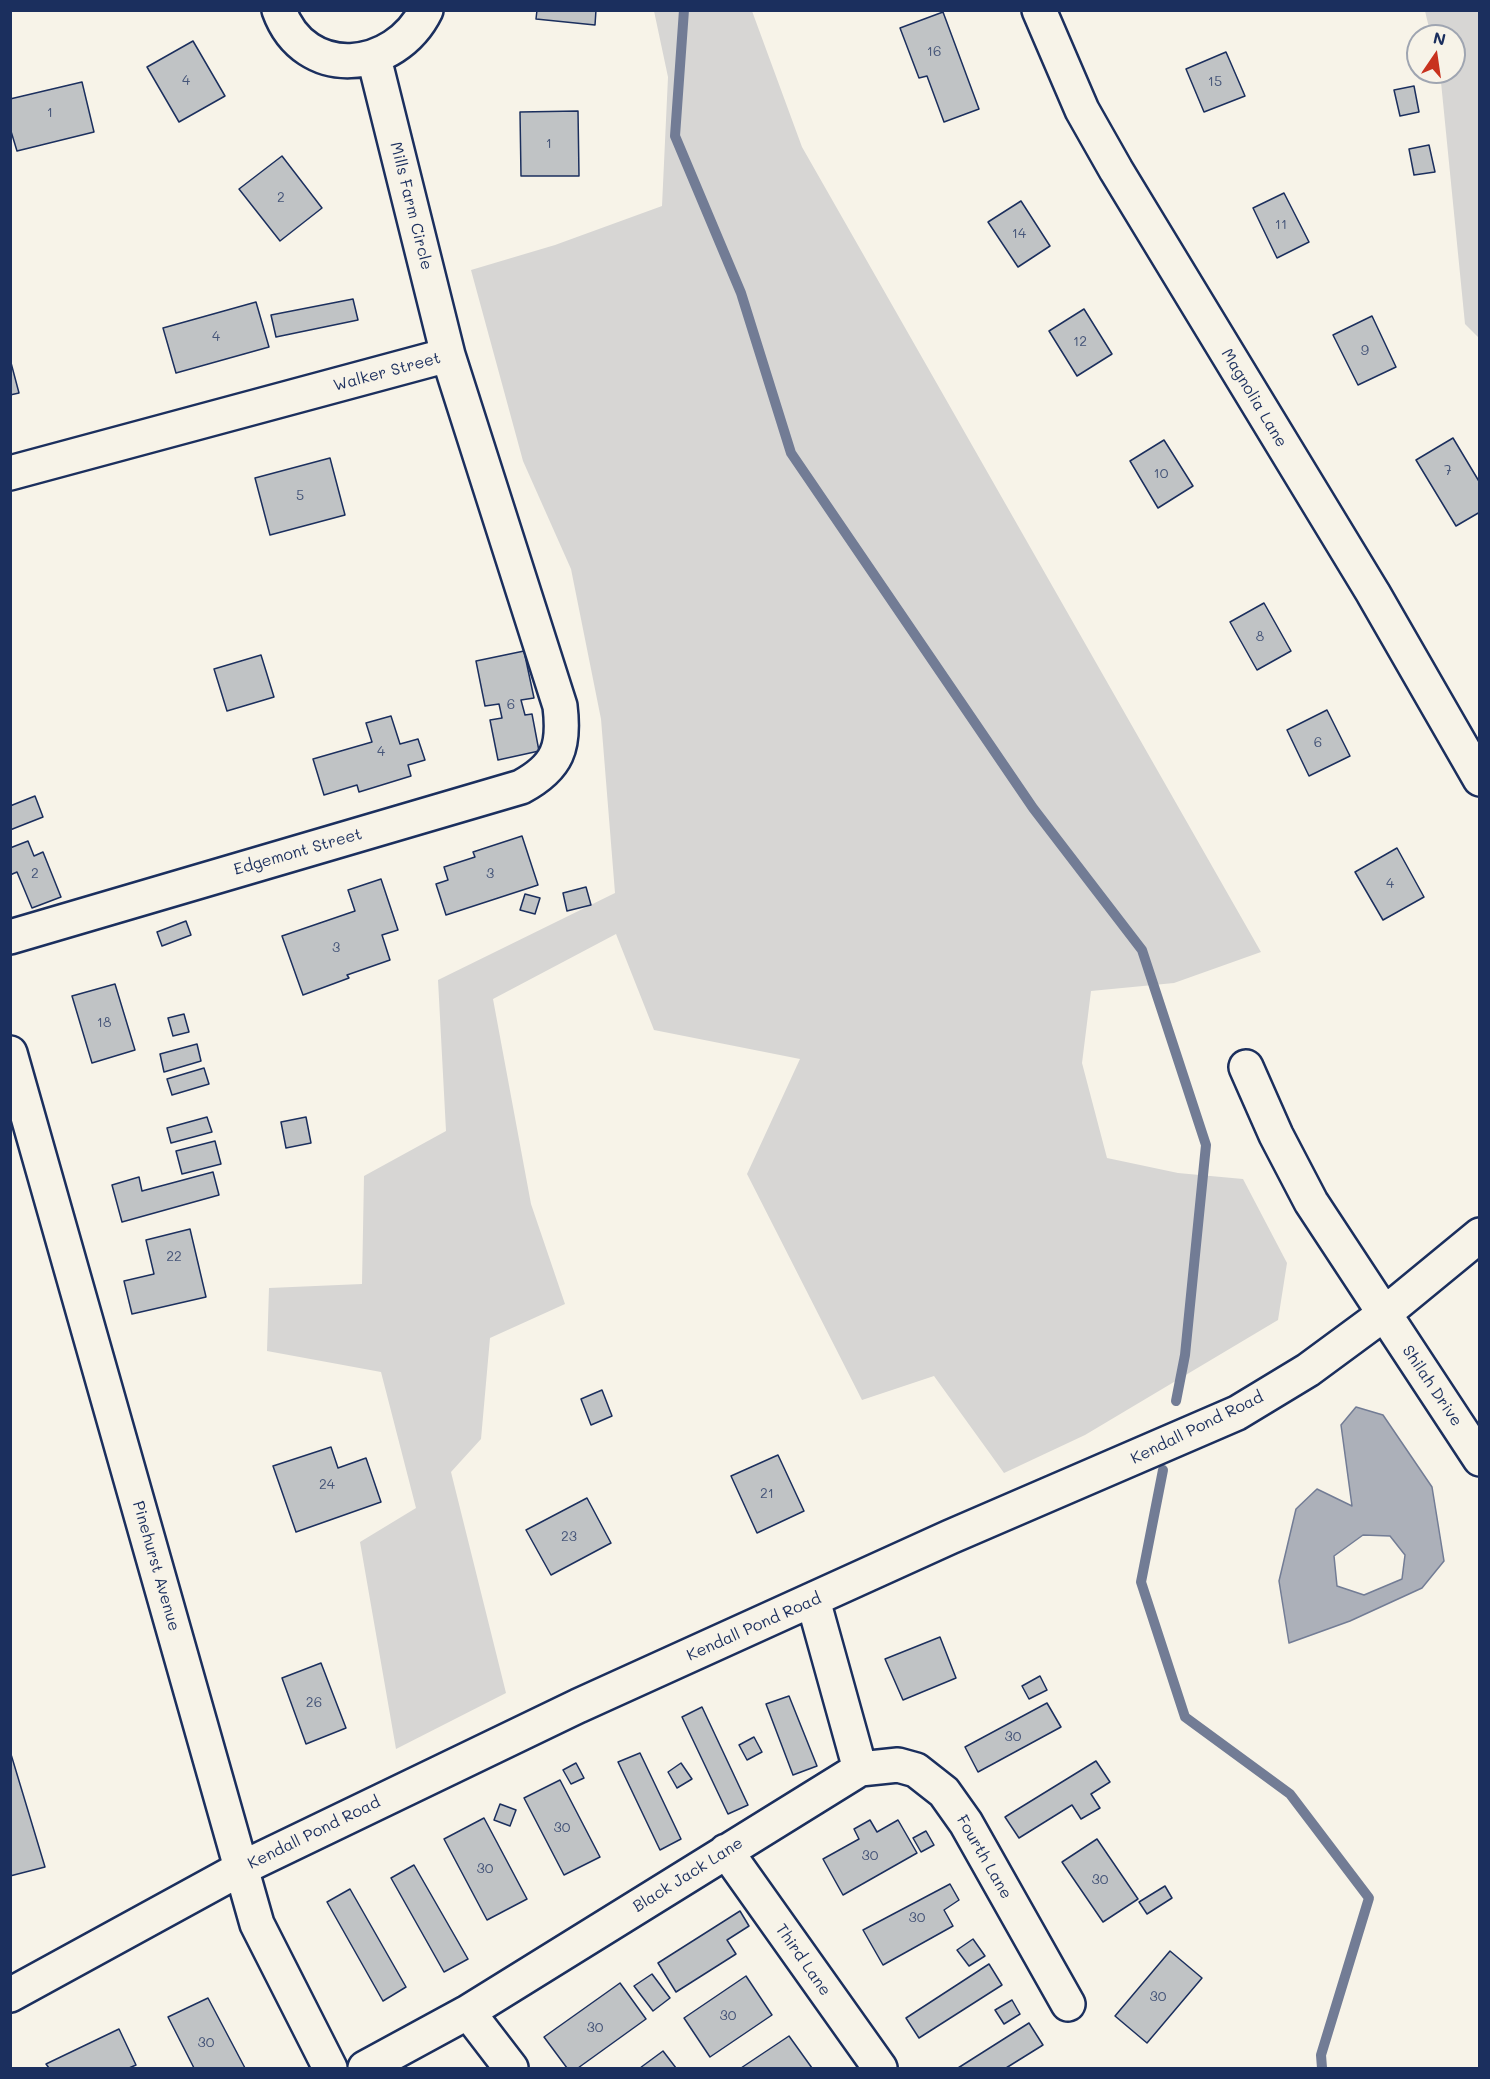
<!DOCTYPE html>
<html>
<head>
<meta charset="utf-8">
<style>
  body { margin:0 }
  #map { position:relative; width:1490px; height:2079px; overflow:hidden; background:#f7f3e8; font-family:Mali,sans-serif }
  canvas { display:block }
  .frame { position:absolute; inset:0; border:12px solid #1b2f5e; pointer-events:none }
  .north { position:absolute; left:1406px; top:24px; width:60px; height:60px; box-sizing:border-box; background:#f7f3e8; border:2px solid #9fa5b1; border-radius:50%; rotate:13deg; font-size:16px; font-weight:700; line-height:24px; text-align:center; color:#1b2f5e }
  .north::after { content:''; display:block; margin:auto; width:21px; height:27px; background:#c8321e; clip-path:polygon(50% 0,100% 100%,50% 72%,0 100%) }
</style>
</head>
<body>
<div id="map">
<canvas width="1490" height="2079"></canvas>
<div class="frame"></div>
<div class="north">N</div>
</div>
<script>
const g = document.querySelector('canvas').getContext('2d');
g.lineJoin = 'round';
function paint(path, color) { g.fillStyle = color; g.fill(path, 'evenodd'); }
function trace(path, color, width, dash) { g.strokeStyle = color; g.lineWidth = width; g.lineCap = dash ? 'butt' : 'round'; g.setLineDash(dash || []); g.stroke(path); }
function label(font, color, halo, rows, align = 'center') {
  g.font = font + ' Mali,sans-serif'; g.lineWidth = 4.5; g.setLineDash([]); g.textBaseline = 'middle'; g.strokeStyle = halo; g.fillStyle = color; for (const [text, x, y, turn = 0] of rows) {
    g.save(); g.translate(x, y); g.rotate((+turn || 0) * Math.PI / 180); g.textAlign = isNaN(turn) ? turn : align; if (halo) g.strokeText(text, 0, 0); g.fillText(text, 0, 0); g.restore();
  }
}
paint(new Path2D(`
  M654 11H752L802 147 1261 952 1174 983 1091 991 1082 1063 1107 1158 1178 1173 1243 1179 1287 1263 1278 1320 1085 1435 1004 1473 934 1376 862 1400 747 1174 800 1059 654 1030 616 934 493 999 531 1204 565 1304 490 1338 481 1439 451 1472 506 1693 396 1749 360 1542 416 1508 381 1372 267 1351 269 1288 362 1284 364 1176 446 1131 438 980 615 893 601 719 571 569 523 461 471 270 555 245 662 206 668 77Z
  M1425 11H1479V338L1465 324 1440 72H1454V36H1431Z`), '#d7d6d4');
const water = new Path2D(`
  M1356 1407 1383 1415 1432 1487 1444 1561 1422 1588 1350 1621 1289 1643 1279 1581 1296 1509 1317 1489 1352 1506 1341 1425ZM1363 1535 1390 1536 1405 1555 1402 1579 1364 1595 1337 1586 1334 1556Z`);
paint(water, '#acb0b9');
trace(water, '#727c95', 1.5);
trace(new Path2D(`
  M684 10 675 136 741 293 791 453 1033 808 1142 950 1206 1145 1185 1355 1176 1401
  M1163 1470 1141 1582 1185 1717 1290 1794 1369 1898 1321 2055 1322 2068`), '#727c95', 10);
const building = new Path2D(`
  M537 10H596L595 25 536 19Z
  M943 12 979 109 944 122 927 76 919 78 900 28Z
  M193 41 225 96 179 122 147 67Z
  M1226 52 1245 96 1204 112 1186 69Z
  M82 82 94 132 17 151 10 128V99Z
  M1414 86 1419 112 1400 116 1394 90Z
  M578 111 579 176H521L520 112Z
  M1429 145 1435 172 1414 175 1409 149Z
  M282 156 322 208 280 241 239 189Z
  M1284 193 1309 242 1277 258 1253 208Z
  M1021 201 1050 246 1018 267 988 222Z
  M353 299 358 320 276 337 271 315Z
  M256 302 269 347 176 373 163 328Z
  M1084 309 1112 354 1077 376 1049 331Z
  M1372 316 1396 367 1358 385 1333 335Z
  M10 359 19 393 10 395Z
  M1453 438 1480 483V512L1456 526 1416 460Z
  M1164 440 1193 486 1158 508 1130 461Z
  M330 458 345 515 270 535 255 478Z
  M1264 603 1291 651 1257 670 1230 622Z
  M524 651 534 698 521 700 525 715 532 714 539 751 498 760 490 720 502 718 499 704 485 706 476 661Z
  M261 655 274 697 227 711 214 669Z
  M1327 710 1350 756 1309 776 1287 730Z
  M391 716 400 744 418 739 425 760 408 765 411 776 359 792 357 785 324 795 313 759 372 742 366 723Z
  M35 796 43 817 10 830V806Z
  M522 836 538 885 446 915 436 884 448 880 444 867 475 857 473 852Z
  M28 841 34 856 43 852 61 897 32 908 17 872 10 875V848Z
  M1397 848 1424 897 1383 920 1355 872Z
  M381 879 398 930 382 935 390 960 347 975 349 978 303 995 282 936 355 911 348 890Z
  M586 887 591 905 567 911 563 893Z
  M525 894 540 898 535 914 520 910Z
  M186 921 191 935 162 946 157 932Z
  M115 984 135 1050 92 1063 72 996Z
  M184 1014 189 1032 173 1036 168 1018Z
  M197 1044 201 1061 164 1072 160 1054Z
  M204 1068 209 1084 172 1095 167 1079Z
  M207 1117 212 1132 171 1143 167 1128Z
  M306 1117 311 1143 286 1148 281 1122Z
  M215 1141 221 1164 182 1174 176 1151Z
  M213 1172 219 1195 122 1222 112 1185 139 1177 142 1191Z
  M190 1229 206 1297 132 1314 124 1281 154 1274 146 1240Z
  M602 1390 612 1416 591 1425 581 1399Z
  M331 1447 338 1468 366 1458 381 1502 296 1532 273 1466Z
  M778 1455 804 1511 757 1533 731 1476Z
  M587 1498 611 1543 551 1575 526 1530Z
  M940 1637 956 1678 903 1700 885 1659Z
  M321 1663 346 1728 306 1744 282 1678Z
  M1040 1676 1047 1690 1029 1699 1022 1686Z
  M789 1696 817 1766 793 1775 766 1704Z
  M1047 1703 1061 1727 978 1772 965 1747Z
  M702 1707 748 1805 728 1814 682 1717Z
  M754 1737 762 1752 747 1760 739 1745Z
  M10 1751 45 1867 10 1876Z
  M640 1753 681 1839 660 1850 618 1762Z
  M1096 1761 1110 1782 1091 1794 1100 1808 1081 1819 1072 1805 1019 1838 1005 1817Z
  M576 1763 584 1778 571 1784 563 1770Z
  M681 1763 692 1779 677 1788 668 1772Z
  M560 1780 600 1857 564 1875 524 1798Z
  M500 1804 516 1810 510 1826 494 1820Z
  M484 1818 527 1899 487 1920 444 1839Z
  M870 1820 877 1832 898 1820 917 1853 843 1895 823 1859 859 1839 854 1829Z
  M926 1831 934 1845 921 1852 913 1838Z
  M1097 1839 1138 1899 1103 1922 1062 1862Z
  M414 1865 468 1959 444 1972 391 1878Z
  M950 1884 959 1900 944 1910 953 1926 883 1965 863 1930Z
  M1165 1886 1172 1898 1147 1914 1139 1902Z
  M350 1889 406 1987 383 2001 327 1902Z
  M740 1911 749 1926 727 1940 736 1954 676 1992 658 1963Z
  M973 1939 985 1956 969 1966 957 1950Z
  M1170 1951 1202 1978 1147 2043 1115 2016Z
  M989 1964 1002 1985 919 2038 906 2018Z
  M652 1974 670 1998 653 2011 634 1986Z
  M746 1976 772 2015 710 2057 684 2018Z
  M620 1983 646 2019 578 2068H567L544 2037Z
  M208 1998 245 2068H194L168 2017Z
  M1012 2000 1020 2014 1004 2024 995 2010Z
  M1029 2023 1043 2045 1006 2068H958Z
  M119 2029 136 2065 129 2068H49L46 2064Z
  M789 2036 812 2068H741Z
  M663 2051 676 2068H640Z`);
paint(building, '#c0c3c5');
trace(building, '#1b2f5e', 1.5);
const minor = new Path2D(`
  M279 10C305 82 395 73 426 10
  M1039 10 1082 110 1116 170 1373 593 1480 779
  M374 58 448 355
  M10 473 448 355 560 706C565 747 558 767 521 787L10 937
  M10 1053 257 1924 330 2068
  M1246 1067 1276 1135 1311 1202 1480 1459
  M860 1769 898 1765 916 1770 944 1792 966 1823 1068 2004
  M726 1851 880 2068
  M10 1995 242 1868 578 1706 950 1537 1237 1413 1308 1370 1384 1314 1480 1235
  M468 2012 511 2068
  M365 2068 468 2012 860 1769 813 1600`);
trace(minor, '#1b2f5e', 38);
trace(minor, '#f7f3e8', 33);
label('14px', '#445478', null, [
  ["16",934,52],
  ["4",186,81],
  ["15",1215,82],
  ["1",50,113],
  ["1",549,144],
  ["2",281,198],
  ["11",1281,225],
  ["14",1019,234],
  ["4",216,337],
  ["12",1080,342],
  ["9",1365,351],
  ["7",1448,471],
  ["10",1161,474],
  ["5",300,496],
  ["8",1260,637],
  ["6",511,705],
  ["6",1318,743],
  ["4",381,752],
  ["2",35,874],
  ["3",490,874],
  ["4",1390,884],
  ["3",336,948],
  ["18",104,1023],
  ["22",174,1257],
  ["24",327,1485],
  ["21",767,1494],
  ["23",569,1537],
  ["26",314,1703],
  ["30",1013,1737],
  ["30",562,1828],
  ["30",870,1856],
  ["30",485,1869],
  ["30",1100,1880],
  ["30",917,1918],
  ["30",1158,1997],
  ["30",728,2016],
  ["30",595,2028],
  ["30",206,2043]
]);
label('16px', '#1b2f5e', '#f7f3e8', [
  ["Mills Farm Circle",411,206,76],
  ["Walker Street",387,372,-15],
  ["Magnolia Lane",1254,398,59],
  ["Edgemont Street",298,852,-16],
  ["Shilah Drive",1432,1386,56],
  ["Kendall Pond Road",1197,1428,-26],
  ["Pinehurst Avenue",156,1566,74],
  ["Kendall Pond Road",754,1627,-24],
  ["Kendall Pond Road",314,1833,-26],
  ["Fourth Lane",984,1857,60],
  ["Black Jack Lane",688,1875,-32],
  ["Third Lane",803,1960,55]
]);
</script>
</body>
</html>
